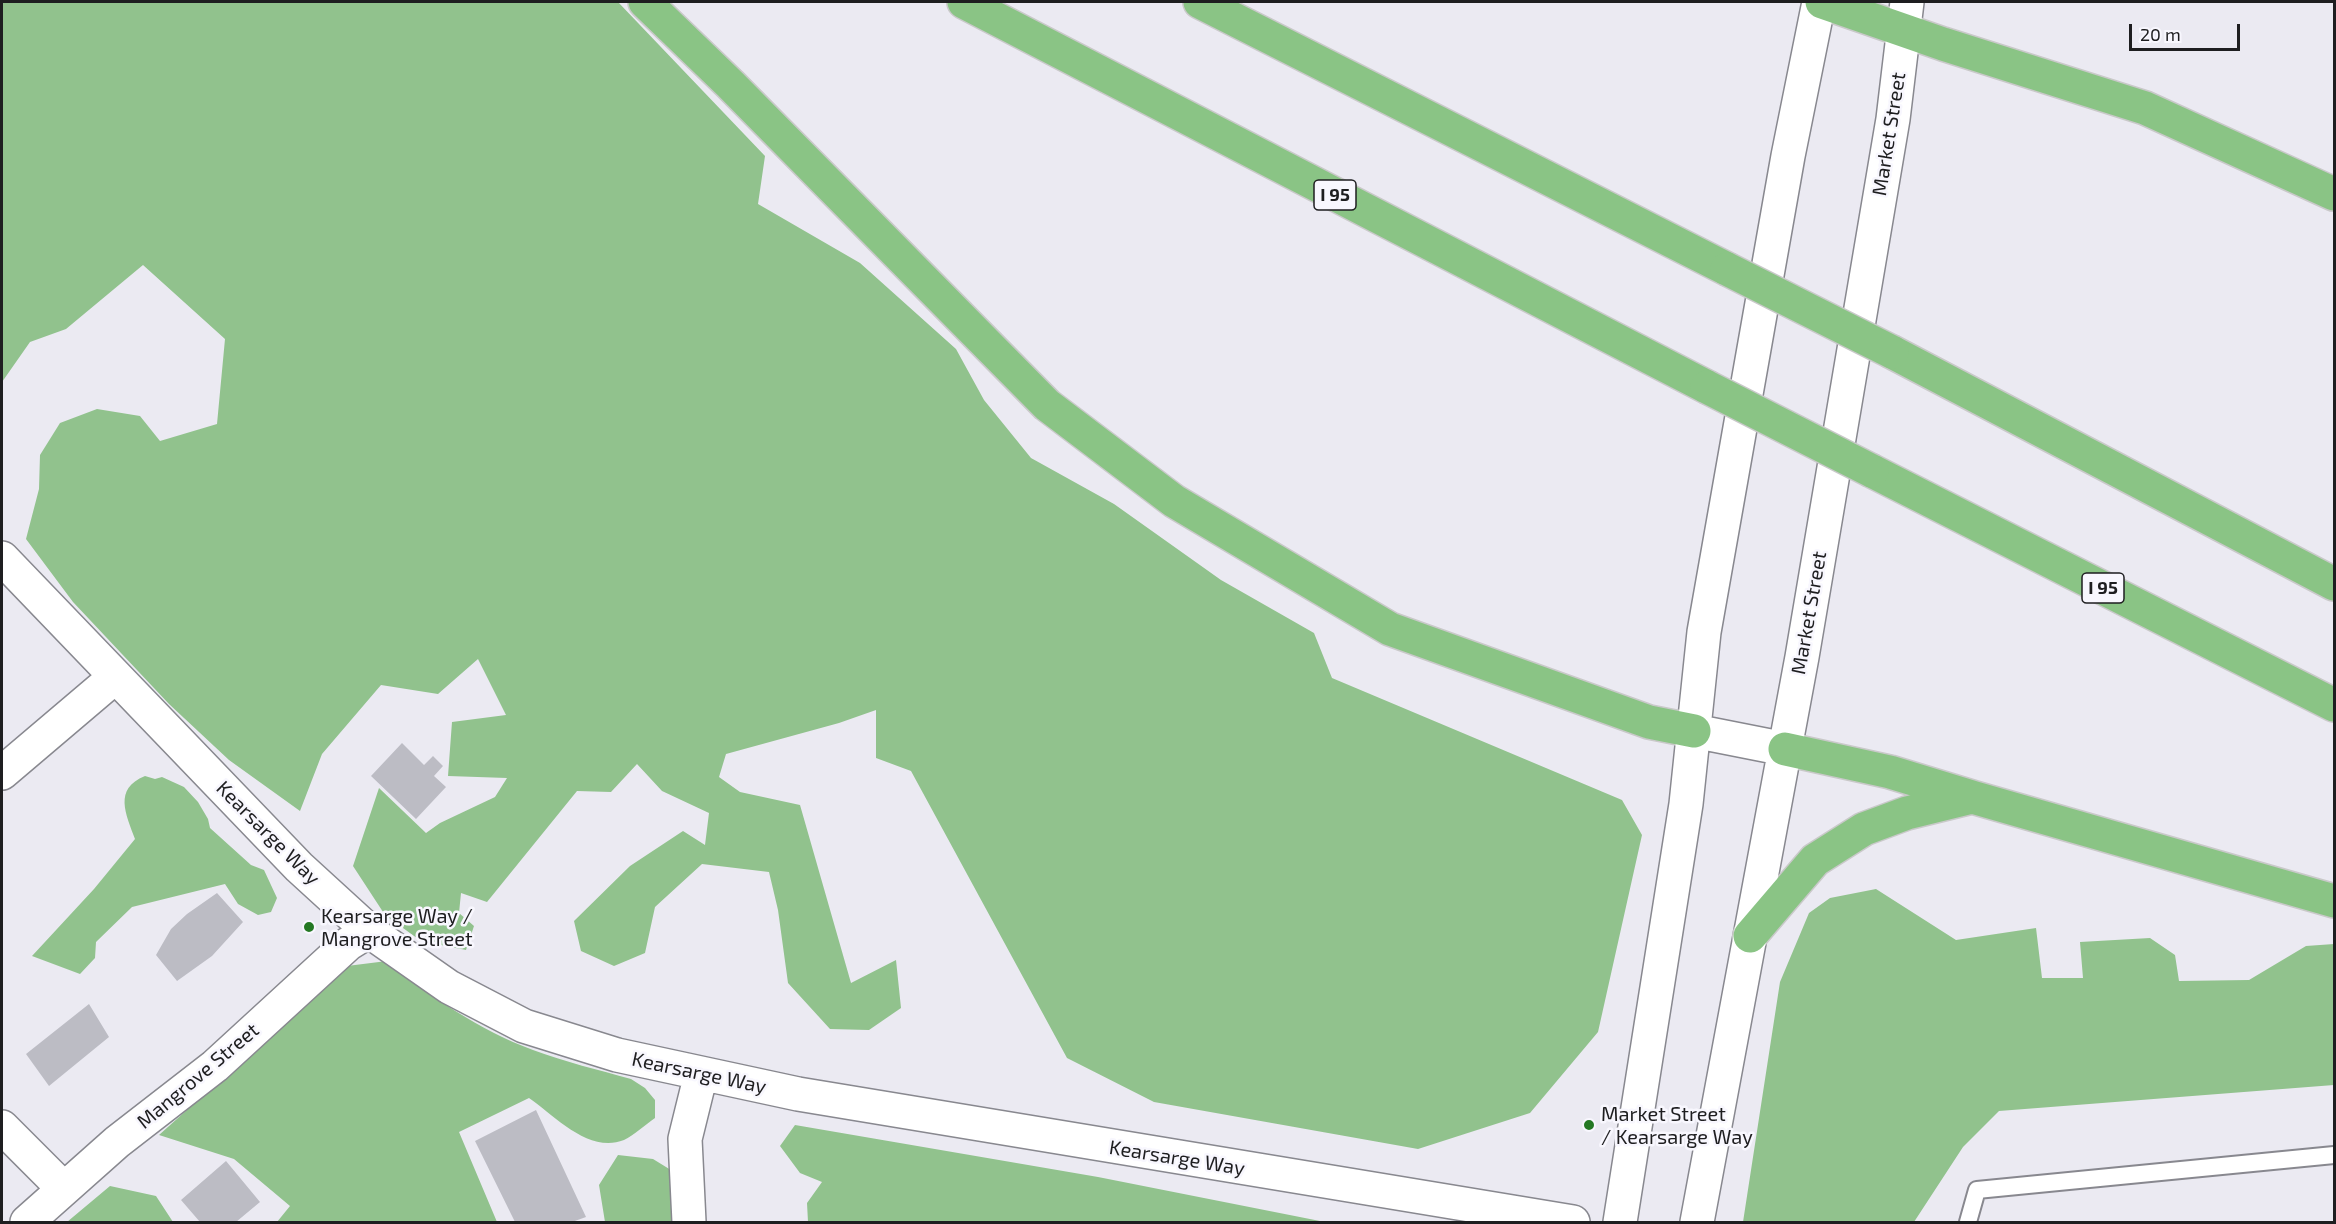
<!DOCTYPE html>
<html>
<head>
<meta charset="utf-8">
<style>
  body { margin:0 }
  #map { position:relative; width:2336px; height:1224px; overflow:hidden; background:#ebeaf2; font-family:"Exo 2",sans-serif }
  canvas { display:block }
  .frame { position:absolute; inset:0; border:3px solid #1e1e20; pointer-events:none }
  .scale { position:absolute; left:2129px; top:24px; width:111px; height:27px; box-sizing:border-box; border:3px solid #1e1e20; border-top:0; padding-left:8px; font-size:18px; line-height:21px; white-space:nowrap; color:#1e1e20; -webkit-text-stroke:4px #f8f7fe; paint-order:stroke }
</style>
</head>
<body>
<div id="map">
<canvas width="2336" height="1224"></canvas>
<div class="frame"></div>
<div class="scale">20 m</div>
</div>
<script>
const g = document.querySelector('canvas').getContext('2d');
g.lineJoin = 'round';
function paint(path, color) { g.fillStyle = color; g.fill(path, 'evenodd'); }
function trace(path, color, width, dash) { g.strokeStyle = color; g.lineWidth = width; g.lineCap = dash ? 'butt' : 'round'; g.setLineDash(dash || []); g.stroke(path); }
function label(font, color, halo, rows, align = 'center') {
  g.font = font + ' "Exo 2",sans-serif'; g.lineWidth = 5; g.setLineDash([]); g.textBaseline = 'middle'; g.strokeStyle = halo; g.fillStyle = color; for (const [text, x, y, turn = 0] of rows) {
    g.save(); g.translate(x, y); g.rotate((+turn || 0) * Math.PI / 180); g.textAlign = isNaN(turn) ? turn : align; if (halo) g.strokeText(text, 0, 0); g.fillText(text, 0, 0); g.restore();
  }
}
paint(new Path2D(`
  M2 2H618L765 156 758 204 860 263 956 349 984 400 1031 458 1114 504 1221 580 1314 633 1332 678 1622 800 1642 835 1598 1032 1530 1113 1418 1149 1154 1102 1067 1058 911 771 876 758V710L839 723 726 754 719 777 740 792 800 805 851 983 896 960 901 1008 869 1030 830 1029 788 983 778 910 769 872 702 864 655 907 645 953 614 966 581 951 574 921 630 866 683 831 705 845 709 813 662 791 637 764 611 792 577 791 487 902 461 893 459 913 474 926 466 950 421 941 385 915 353 866 379 788 426 833 440 823 495 797 507 778 448 776 452 722 506 715 478 659 438 694 381 685 322 754 300 811 229 760 169 704 73 602 26 539 39 489 40 455 60 423 97 409 140 416 160 441 217 424 225 339 143 265 66 329 30 342 2 382Z
  M145 776 155 779 162 777 184 787 198 802 208 819 210 828 251 865 264 870 277 898 271 912 258 915 238 904 225 884 132 907 96 942 95 958 80 974 32 956 94 889 135 839C126 814 113 789 145 776Z
  M1876 889 1956 940 2036 928 2042 978H2083L2080 942 2150 938 2175 955 2179 981 2249 980 2306 946 2334 944V1085L1999 1111 1963 1147 1914 1222H1743L1780 982 1809 913 1830 898Z
  M387 961C431 997 479 1030 533 1050 565 1062 599 1070 631 1079L645 1088 655 1100V1118C645 1125 634 1135 624 1140 589 1154 555 1116 529 1098L459 1132 497 1222H277L290 1206 234 1159 159 1135 236 1066 339 967Z
  M795 1125 1098 1177 1325 1222H808L807 1203 822 1182 800 1173 780 1146Z
  M618 1155 653 1159 679 1175 695 1222H605L599 1185Z
  M110 1186 156 1196 173 1222H67Z`), '#91c28d');
paint(new Path2D(`
  M402 743 424 765 433 756 443 766 434 776 446 787 416 819 371 776Z
  M217 893 243 922 212 956 177 981 156 955 171 929 187 914Z
  M89 1004 109 1037 49 1086 26 1054Z
  M536 1110 586 1217 572 1222H515L475 1141Z
  M226 1161 260 1202 236 1222H200L181 1200Z`), '#bcbcc4');
const service = new Path2D(`
  M1968 1222 1977 1190 2334 1155`);
const minor = new Path2D(`
  M2 558 299 867 369 931 449 987 524 1026 617 1055 798 1094 1573 1222
  M2 773 115 677
  M2 1127 64 1189
  M27 1222 117 1142 215 1066 348 944 369 931
  M689 1222 685 1139 701 1074`);
const secondary = new Path2D(`
  M1694 731 1785 749
  M1620 1222 1686 804 1704 632 1788 156 1819 2
  M1697 1222 1802 657 1893 119 1907 2`);
const motorway = new Path2D(`
  M645 2 730 84 1047 405 1174 501 1390 629 1649 722 1694 731
  M964 2 1707 387
  M1200 2 1727 269
  M1822 2 1943 44 2145 108 2334 194
  M1892 352 2334 584
  M1872 471 2334 705
  M1785 749 1890 772 1972 797
  M1750 936 1815 860 1864 829 1907 813 1972 797 2334 901`);
trace(service, '#88888f', 20);
trace(minor, '#88888f', 36);
trace(secondary, '#88888f', 36);
trace(motorway, '#c9c9c9', 36);
trace(service, '#fff', 16);
trace(minor, '#fff', 33);
trace(secondary, '#fff', 33);
trace(motorway, '#8ac485', 33);
const motorwayBridge = new Path2D(`
  M1727 269 1892 352
  M1707 387 1872 471`);
trace(motorwayBridge, '#c9c9c9', 36, []);
trace(motorwayBridge, '#8ac485', 33);
for (const [x, y, r, color] of [
  [309,927,6,"#247823"],
  [1589,1125,6,"#247823"]
]) { const dot = new Path2D(); dot.arc(x, y, r, 0, 2 * Math.PI); g.fillStyle = color; g.fill(dot); trace(dot, '#f8f7fe', 2); }
for (const [x, y, w] of [
  [1335,195,42],
  [2103,588,42]
]) { const box = new Path2D(); box.roundRect(x - w / 2, y - 15, w, 30, 4.5); g.fillStyle = '#f8f7fe'; g.fill(box); trace(box, '#1e1e20', 1.5); }
label('bold 18px', '#1e1e20', null, [
  ["I 95",1335,195],
  ["I 95",2103,588]
]);
label('20px', '#1e1e20', '#f8f7fe', [
  ["Market Street",1889,134,-81],
  ["Market Street",1809,613,-80],
  ["Kearsarge Way",268,833,45],
  ["Kearsarge Way",699,1073,12],
  ["Mangrove Street",198,1076,-40],
  ["Kearsarge Way",1177,1158,9]
]);
label('20px', '#1e1e20', '#f8f7fe', [
  ["Kearsarge Way /",321,916],
  ["Mangrove Street",321,939],
  ["Market Street",1601,1114],
  ["/ Kearsarge Way",1601,1137]
], 'left');
</script>
</body>
</html>
